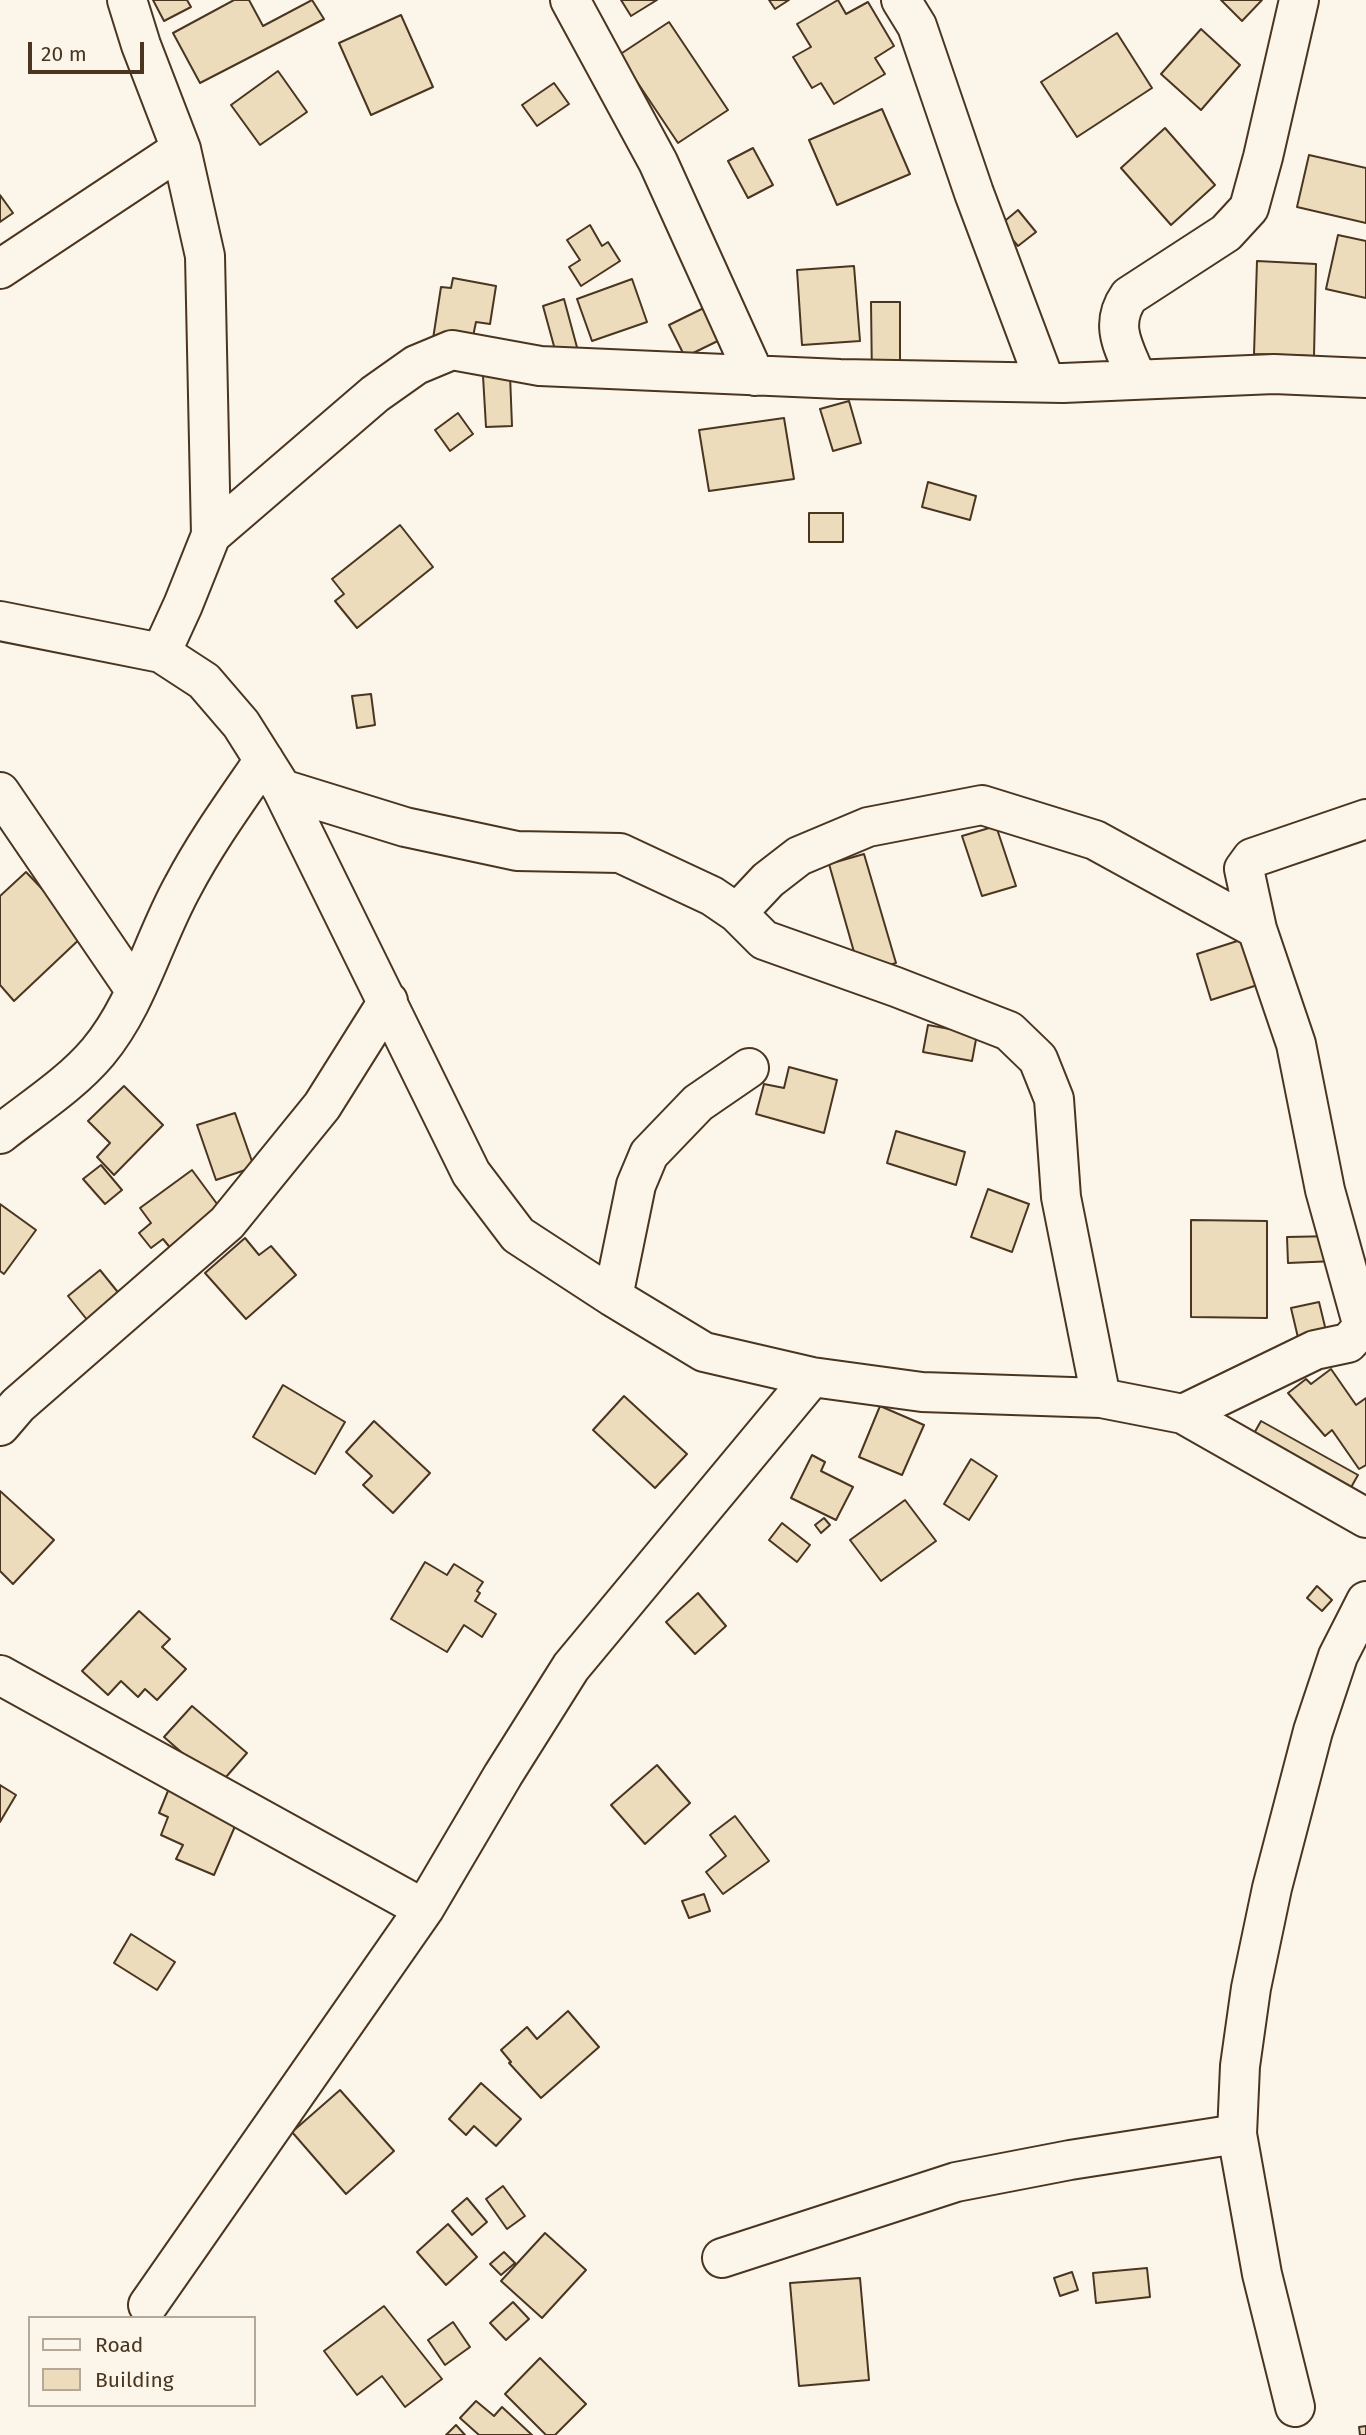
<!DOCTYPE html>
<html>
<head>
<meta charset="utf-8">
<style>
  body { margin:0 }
  #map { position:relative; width:1366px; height:2435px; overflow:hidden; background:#fbf6e9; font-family:"Fira Sans",sans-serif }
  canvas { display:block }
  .legend { position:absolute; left:28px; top:2316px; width:228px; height:91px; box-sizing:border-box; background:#fbf6e9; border:2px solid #b4a999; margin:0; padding:9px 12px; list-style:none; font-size:21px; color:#4a3520 }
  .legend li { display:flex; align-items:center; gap:14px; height:35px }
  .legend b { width:35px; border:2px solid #b4a999 }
  .scale { position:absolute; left:28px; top:42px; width:116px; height:32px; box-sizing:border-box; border:4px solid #4a3520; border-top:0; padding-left:9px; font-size:21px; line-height:24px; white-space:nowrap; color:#4a3520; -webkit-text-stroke:5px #fbf6e9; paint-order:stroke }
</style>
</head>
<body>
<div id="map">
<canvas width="1366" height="2435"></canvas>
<ul class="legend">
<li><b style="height:9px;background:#fbf6e9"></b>Road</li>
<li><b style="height:19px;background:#ecdcbc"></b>Building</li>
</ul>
<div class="scale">20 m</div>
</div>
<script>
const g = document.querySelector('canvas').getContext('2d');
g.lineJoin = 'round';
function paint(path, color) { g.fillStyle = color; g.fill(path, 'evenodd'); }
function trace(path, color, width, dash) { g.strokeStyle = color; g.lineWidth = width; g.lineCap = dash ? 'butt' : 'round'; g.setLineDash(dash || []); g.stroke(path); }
const building = new Path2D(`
  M153 0H187L191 7 164 21Z
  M234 0H249L263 26 312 0 324 19 200 83 173 33Z
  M621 0H657L631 16Z
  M769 0H789L775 9Z
  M838 0 846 14 868 2 894 46 875 58 885 74 834 104 821 83 812 88 793 57 811 47 797 24Z
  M1221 0H1262L1242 21Z
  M401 15 433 87 371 115 339 43Z
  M669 22 728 110 678 143 619 55Z
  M1201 29 1240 65 1201 110 1161 74Z
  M1117 33 1152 88 1077 137 1041 82Z
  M278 71 307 112 260 145 231 105Z
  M554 83 569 104 537 126 522 105Z
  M882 109 910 174 837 205 809 140Z
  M1165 128 1215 185 1171 225 1121 168Z
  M753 148 773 185 748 198 728 161Z
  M1309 155 1366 168V223L1297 207Z
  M0 195 13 213 0 222Z
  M1018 210 1036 232 1018 246 1000 225Z
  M590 225 602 246 608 242 620 261 581 286 569 267 580 260 567 240Z
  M1338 235 1366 241V298L1326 289Z
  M1257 261 1316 264 1314 356 1254 354Z
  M854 266 860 341 802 345 797 270Z
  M453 278 496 286 490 324 476 322 471 346 433 339 441 287 451 288Z
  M632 279 647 322 592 341 577 299Z
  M564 299 578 351 557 357 543 306Z
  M716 302 732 334 685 357 669 325Z
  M871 302H900V381H872Z
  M510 375 512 426 486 427 483 376Z
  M849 401 861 443 833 451 820 409Z
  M458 413 473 434 450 451 435 430Z
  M784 418 794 479 709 491 699 430Z
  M928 482 976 496 970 520 922 507Z
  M809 513H843V542H809Z
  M400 525 433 567 357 628 335 601 344 594 332 579Z
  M371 694 375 725 357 728 352 696Z
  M996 826 1016 886 982 896 962 836Z
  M864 854 896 963 860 973 829 864Z
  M26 872 85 934 14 1001 0 985V896Z
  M1256 935 1270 981 1211 1000 1197 954Z
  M928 1025 977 1034 972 1061 923 1052Z
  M789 1067 837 1080 824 1133 756 1114 764 1084 784 1088Z
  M124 1086 163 1125 114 1175 97 1157 110 1143 88 1121Z
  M235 1113 254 1167 216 1180 197 1125Z
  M896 1131 965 1152 956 1185 887 1163Z
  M101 1165 122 1190 105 1204 83 1179Z
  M192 1170 223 1212 172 1250 163 1239 151 1248 139 1233 151 1223 140 1208Z
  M988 1189 1029 1204 1012 1252 971 1237Z
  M0 1204 36 1230 4 1274 0 1271Z
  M1191 1220 1267 1221V1318L1191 1317Z
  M1335 1236 1336 1261 1288 1263 1287 1237Z
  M245 1238 259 1255 271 1246 296 1275 246 1319 205 1273Z
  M100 1270 125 1301 92 1326 68 1296Z
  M1319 1302 1328 1339 1300 1346 1291 1308Z
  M1331 1369 1356 1405 1366 1398V1465L1359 1469 1332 1430 1325 1436 1288 1393 1306 1379 1311 1384Z
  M283 1385 345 1422 315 1474 253 1437Z
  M624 1396 687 1454 655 1488 593 1430Z
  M880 1406 924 1425 902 1475 859 1457Z
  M374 1421 430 1473 393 1513 363 1485 372 1476 346 1452Z
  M1261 1421 1358 1475 1349 1491 1252 1437Z
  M812 1455 825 1462 821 1471 853 1487 836 1520 791 1498Z
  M971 1459 997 1476 969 1520 944 1504Z
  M0 1491 54 1540 13 1584 0 1571Z
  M905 1500 936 1541 881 1581 850 1540Z
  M824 1518 830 1525 821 1533 815 1525Z
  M782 1523 810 1545 797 1562 769 1540Z
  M425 1562 447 1575 454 1564 483 1582 477 1591 480 1593 475 1601 496 1614 482 1637 464 1625 447 1652 391 1619Z
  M1317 1586 1332 1600 1322 1611 1307 1598Z
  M698 1593 726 1626 695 1654 666 1622Z
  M139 1611 170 1639 162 1647 186 1669 157 1700 145 1689 138 1697 121 1681 108 1695 82 1671Z
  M192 1706 247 1753 219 1785 164 1737Z
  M657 1765 690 1803 645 1844 611 1805Z
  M0 1785 16 1795 0 1822Z
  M170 1786 239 1817 214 1875 176 1859 183 1845 161 1835 168 1817 159 1813Z
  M735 1816 769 1861 723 1894 706 1872 726 1856 710 1835Z
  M704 1894 710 1911 689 1918 682 1901Z
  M131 1934 175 1962 157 1990 114 1963Z
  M568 2011 599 2047 541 2098 509 2063 511 2062 501 2050 527 2027 537 2039Z
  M481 2083 521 2119 496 2146 474 2126 466 2135 449 2119Z
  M340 2090 394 2151 346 2194 292 2132Z
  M503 2186 525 2216 507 2229 486 2199Z
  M467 2198 487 2222 472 2235 452 2211Z
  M448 2224 477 2257 446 2285 417 2252Z
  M545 2233 586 2270 542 2318 501 2281Z
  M504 2252 515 2263 501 2275 490 2264Z
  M1147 2268 1150 2297 1096 2303 1093 2273Z
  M1072 2272 1078 2290 1060 2296 1054 2278Z
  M860 2278 869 2380 799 2386 790 2283Z
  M513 2302 529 2319 506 2340 490 2323Z
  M384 2306 442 2379 405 2407 382 2376 357 2395 324 2351Z
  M453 2322 470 2347 445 2365 428 2340Z
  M540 2358 586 2404 555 2435H546L505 2394Z
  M476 2401 494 2416 502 2407 532 2435H479L460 2418Z
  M456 2425 465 2435H446Z
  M1366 2426V2435H1360L1359 2427Z`);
paint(building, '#ecdcbc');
trace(building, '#4a3520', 2);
const minor = new Path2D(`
  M127 0 141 45 181 149 205 256 211 535 183 605 161 653
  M570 0 658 162 755 376
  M901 0 917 26 974 193 1045 382
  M0 269 181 149
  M1137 379C1125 349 1108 326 1129 296L1226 233 1249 208 1263 157 1299 0
  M211 535 375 394 416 365 452 350 540 366 840 379 1063 383 1274 374 1366 378
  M0 621 161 653 204 681 241 724 282 789 471 1173 518 1235 613 1297 704 1352 812 1377 922 1392 1101 1398 1183 1414 1366 1518
  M282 789 405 827 517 851 620 853 712 896 737 913 764 940 896 987 1009 1031 1038 1059 1054 1099 1061 1197 1101 1398
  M0 792 135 990
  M737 913 768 880 799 856 868 827 982 805 1095 840 1257 929
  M0 1134C33 1108 71 1084 98 1052 138 1004 153 940 183 886 206 842 236 801 264 760
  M613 1297 636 1185 649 1154 698 1103 749 1068
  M1363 1327 1325 1190 1296 1044 1257 929 1244 869 1252 858 1366 819
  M1183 1414 1315 1350 1348 1343 1363 1327H1366
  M0 1426 18 1405 227 1223 322 1106 388 1001
  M0 1675 424 1909
  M722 2258 956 2182 1070 2160 1237 2134
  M148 2305 424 1909 503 1775 571 1667 812 1377
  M1295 2407 1262 2274 1237 2134 1240 2066 1251 1988 1272 1888 1313 1731 1338 1656 1366 1601`);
trace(minor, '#4a3520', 42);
trace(minor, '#fbf6e9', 38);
</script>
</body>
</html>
